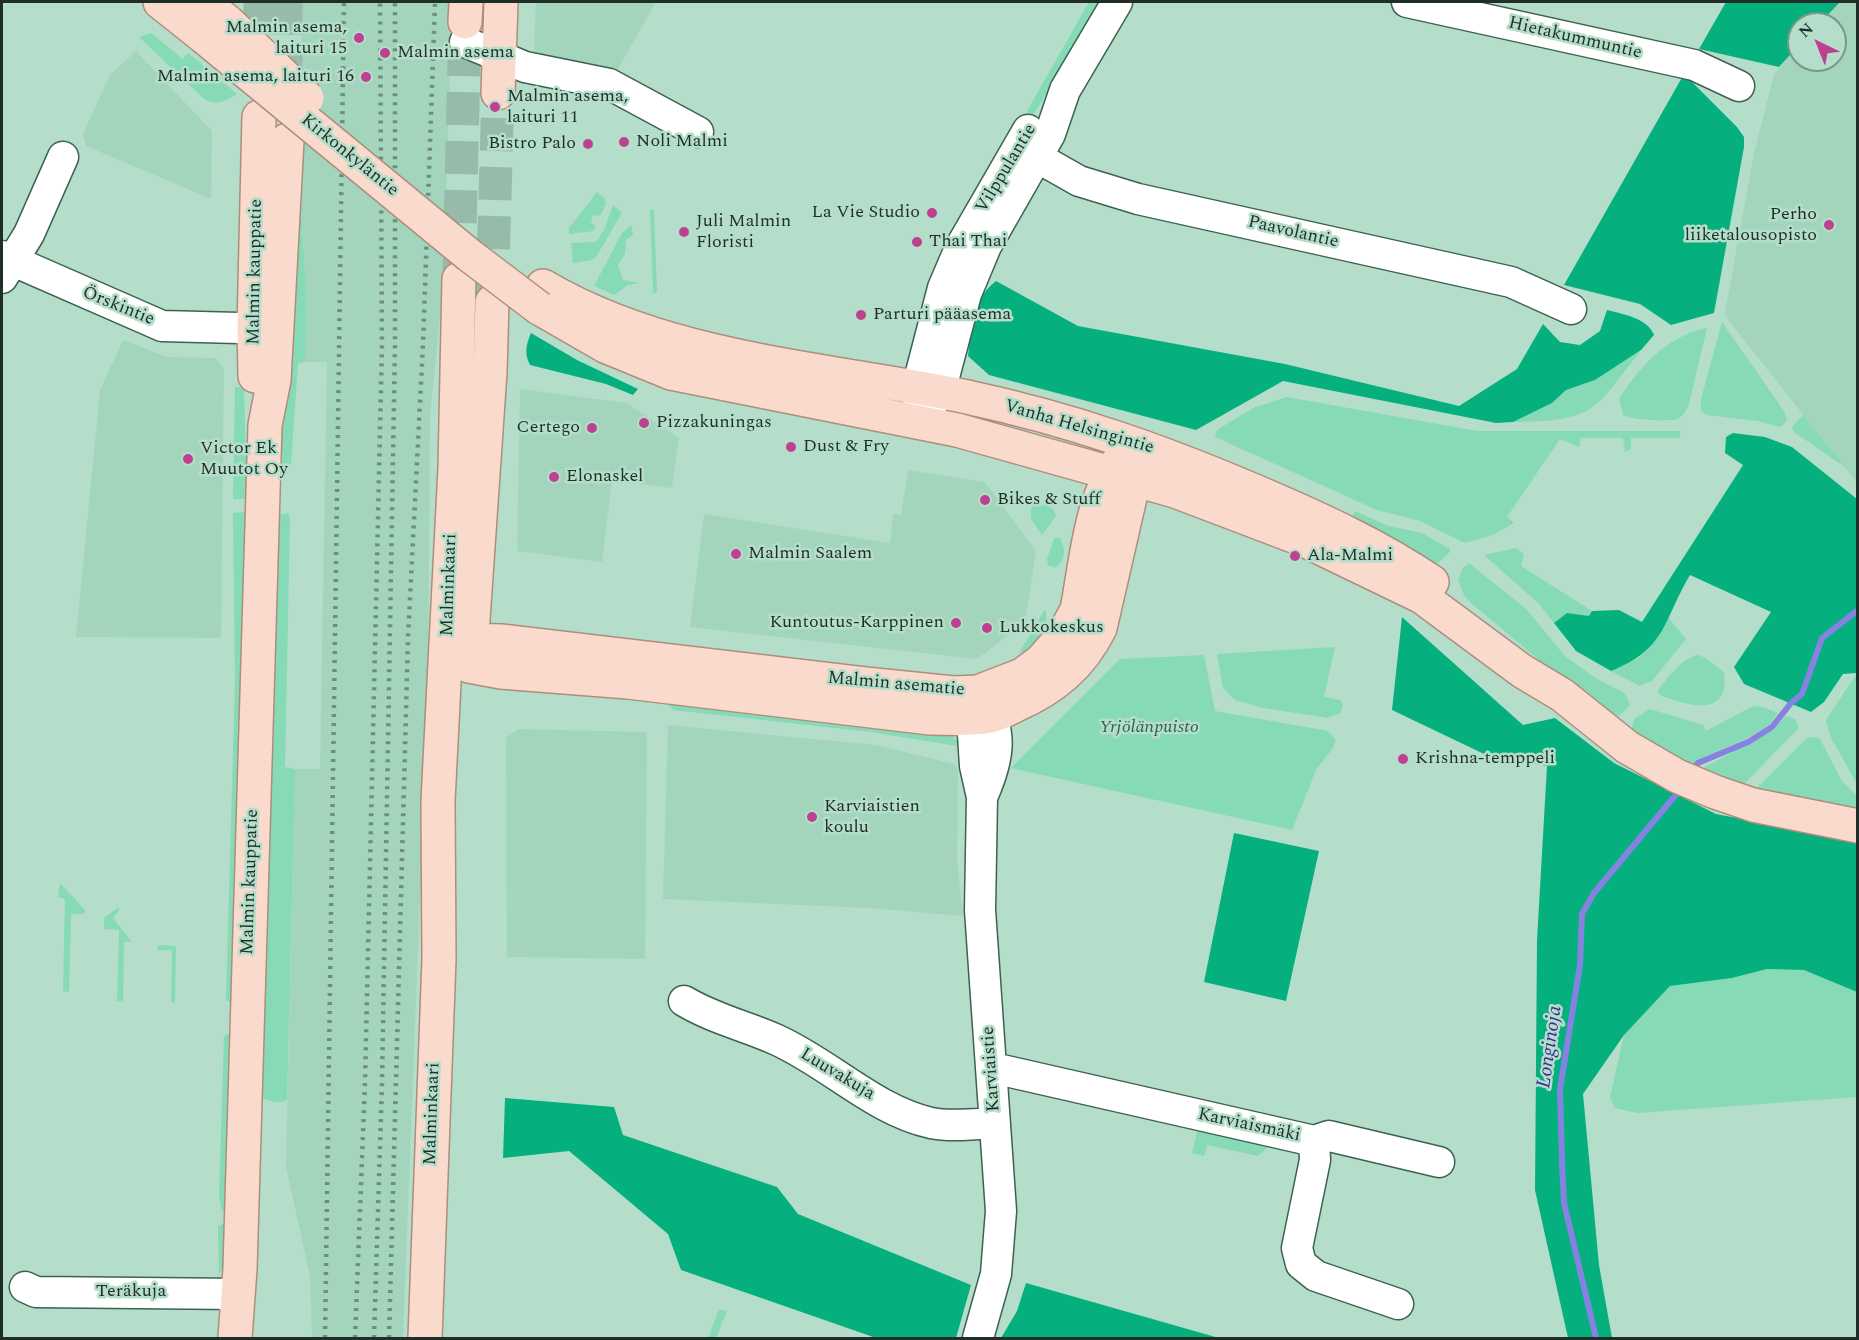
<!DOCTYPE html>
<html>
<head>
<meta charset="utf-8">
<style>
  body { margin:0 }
  #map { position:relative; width:1859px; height:1340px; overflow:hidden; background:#b5deca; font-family:Spectral,serif }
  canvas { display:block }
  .frame { position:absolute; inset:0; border:3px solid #1f2f27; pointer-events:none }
  .north { position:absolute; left:1787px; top:12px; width:60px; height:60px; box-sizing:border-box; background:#b5deca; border:2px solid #799889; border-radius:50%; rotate:317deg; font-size:16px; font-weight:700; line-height:24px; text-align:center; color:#1f2f27 }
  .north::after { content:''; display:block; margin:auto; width:21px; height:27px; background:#bc4191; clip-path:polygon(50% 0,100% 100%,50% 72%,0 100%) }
</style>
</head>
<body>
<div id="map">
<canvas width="1859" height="1340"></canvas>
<div class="frame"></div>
<div class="north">N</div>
</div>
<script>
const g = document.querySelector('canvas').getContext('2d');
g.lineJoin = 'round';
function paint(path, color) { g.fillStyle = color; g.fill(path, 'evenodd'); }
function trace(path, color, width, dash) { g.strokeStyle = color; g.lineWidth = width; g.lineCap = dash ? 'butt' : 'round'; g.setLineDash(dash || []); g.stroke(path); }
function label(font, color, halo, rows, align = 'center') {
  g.font = font + ' Spectral,serif'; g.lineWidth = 5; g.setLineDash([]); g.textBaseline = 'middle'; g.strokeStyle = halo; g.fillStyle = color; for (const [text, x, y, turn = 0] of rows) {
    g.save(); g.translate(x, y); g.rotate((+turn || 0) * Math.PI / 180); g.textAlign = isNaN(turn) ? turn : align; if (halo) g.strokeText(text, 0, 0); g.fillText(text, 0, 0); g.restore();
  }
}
paint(new Path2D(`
  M302 2H452L444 272 430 419 428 690 403 1338H312L310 1276 286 1167 295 769H320L327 362H305L306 293 298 146Z
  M536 2H656L615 74 534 52Z
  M1840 2H1857V483L1729 321 1725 313 1754 153 1774 74 1799 45V60H1835V24H1819Z
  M136 51 212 131 211 199 86 146 83 134 110 75Z
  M123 340 167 357 215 358 224 368 221 638 76 637 100 390Z
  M520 389 627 403 679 438 672 488 612 481 602 562 517 551Z
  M908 470 985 482 1036 551 1025 623 977 659 690 627 704 514 890 543 893 514 901 515Z
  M668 725 876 745 954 764 958 770 957 859 963 916 869 908 663 899Z
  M518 729 647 732 645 959 507 957 506 746V738Z`), '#a3d5bd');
paint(new Path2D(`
  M1089 2H1103L1032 117 1027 111Z
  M151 33 183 59 188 53 237 94C226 101 216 106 204 99L139 37Z
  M298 153 306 293 305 362 298 363 291 465H281L283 351Z
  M597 192 605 199 606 204 600 216 593 215 591 223 596 226 594 231 569 234V228Z
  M613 205 622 213 596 257 592 260 573 263 571 243 596 242 604 230Z
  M654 209 657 293H653L650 210Z
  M631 225 633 235 626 240 625 254 618 265 623 280 639 283 628 285 614 295 594 286 622 233Z
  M1722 322 1784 411 1787 420 1781 427 1757 421 1707 415 1701 411V399Z
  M1707 328 1689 404C1686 410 1684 416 1677 419 1667 422 1632 420 1623 415L1619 399C1640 366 1667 336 1707 328Z
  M1641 350C1593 412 1595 421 1513 422L1552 403 1566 390 1595 380Z
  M235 387H244L247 499H233Z
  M1287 397 1477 431H1681L1679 438H1631V449L1625 452 1623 438H1581L1579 447 1560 439 1507 517 1514 523 1493 535 1465 543 1420 521 1377 510 1215 437 1217 430 1253 408Z
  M1803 415 1845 467 1794 432 1792 427Z
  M1046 505 1053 509 1056 516 1042 535 1031 519V507Z
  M1355 511 1389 526 1422 533 1450 549V552L1427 573 1351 518Z
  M247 512 235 1000 230 1002 226 1000 235 681 233 513Z
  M288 513 290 518 285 767 295 769 287 1100C277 1105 265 1100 256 1094L277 515Z
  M1054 538H1060C1066 549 1066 560 1055 568L1048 565 1047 559Z
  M1516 548 1524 554 1521 566 1592 611 1589 616 1567 613 1554 623 1538 603 1484 555Z
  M1469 563 1527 610 1565 656 1597 679 1625 693 1630 704C1624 713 1619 717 1608 718L1470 602 1464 595 1458 580 1463 568Z
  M1045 609C1051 624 1038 653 1020 652Z
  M1668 617 1686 639 1652 681 1640 686 1611 671C1644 658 1653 648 1668 617Z
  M1335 647 1324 697 1340 700 1343 706 1340 713 1328 718 1263 708 1235 700 1223 688 1217 654Z
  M1204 655 1215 711 1323 730 1328 731 1336 740 1333 748 1317 768 1292 830 1011 768 1120 659Z
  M1698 655 1706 658 1724 672C1731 720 1686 705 1660 695L1657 691C1668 678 1680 659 1698 655Z
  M1857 673V784L1831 738 1826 720Z
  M670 697 948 732 963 747 871 732 673 710 669 705Z
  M1760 706 1778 713 1769 725 1745 739 1696 761 1689 769 1629 734 1635 718 1650 709 1703 725 1706 731 1751 707Z
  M1786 716 1795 719 1799 728 1740 788 1696 772 1773 730Z
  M1816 737 1820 739 1842 781 1857 796V813L1753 792 1807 738Z
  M60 883 85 910 84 914H71L69 992 63 991 65 899 58 897Z
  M119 907V911L113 918 132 942H124L123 1002 117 1001 119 930 104 929V918Z
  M158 945 176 946 175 1003 171 1002 172 950H157Z
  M1767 969 1804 970 1857 992V1097L1637 1113 1615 1108 1610 1097 1624 1035 1670 986 1732 978Z
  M230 1033H235L229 1212 222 1211 219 1197 224 1036Z
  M1198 1128 1270 1145 1258 1156 1207 1145 1204 1156 1192 1153Z
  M223 1224H229L226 1263 219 1274 218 1226Z
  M719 1309 727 1311 716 1338H708Z`), '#86dab5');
paint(new Path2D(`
  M1726 2H1840L1819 24H1799V45L1779 67 1699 49Z
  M1684 74 1737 127 1744 137V147L1714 313 1671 325 1640 304 1564 285Z
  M996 281 1078 326 1285 364 1459 406 1517 369 1543 324 1560 342 1580 345 1600 331 1607 310C1622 314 1648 318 1654 335L1641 350 1595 380 1566 390 1552 403 1513 422 1496 423 1283 381 1196 430 989 375 968 356C972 326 971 300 996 281Z
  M531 333 577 360 638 389 633 395 606 384 530 365C524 353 526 345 531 333Z
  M1733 433 1765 437 1792 447 1857 499V673L1843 674 1824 702 1811 712 1744 684 1734 667 1771 612 1690 575C1663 620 1667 649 1611 671L1576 651 1554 623 1567 613 1589 616 1592 611 1619 610 1642 622 1743 465 1725 453 1726 437Z
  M1402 617 1523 725 1555 718 1614 763 1716 814 1857 841V992L1804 970 1767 969 1732 978 1670 986 1624 1035 1583 1094 1599 1265 1612 1338H1568L1535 1190 1537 940 1547 766 1484 754 1392 710Z
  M1234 833 1319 851 1286 1001 1204 982Z
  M505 1098 614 1107 623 1135 777 1187 798 1214 971 1285 956 1338H876L681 1270 668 1234 569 1151 503 1158Z
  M1026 1283 1219 1338H1001L1017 1311Z`), '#05b07e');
trace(new Path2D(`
  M1692 770 1698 763 1748 742 1772 727 1791 703 1802 694 1822 638 1858 610
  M1596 1338 1564 1203 1562 1162 1560 1089 1580 965 1582 914 1594 893 1679 791`), '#8782e2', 6);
trace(new Path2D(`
  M286 2V99
  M259 75 260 2
  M459 272 465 22
  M492 298 498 93`), '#97bba9', 33, [33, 16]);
const minor = new Path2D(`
  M1407 2 1694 65 1739 86
  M465 42 525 67 609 84 698 132
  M1019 147 1079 181 1138 199 1511 282 1571 309
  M2 256 162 326 277 329
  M2 278 29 234 63 157
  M919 411 917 388 943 288 961 246 1028 130
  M926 413 940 392 966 294 986 246 1050 134 1065 90 1117 2
  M977 696 972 719 975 766 982 797 980 910 1001 1211 996 1274 978 1338
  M981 696C1004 731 999 758 983 795
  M684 1001C714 1019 746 1026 777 1040 830 1064 874 1110 931 1123 951 1127 975 1124 995 1123
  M993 1068 1314 1141 1315 1160 1297 1248 1301 1264 1316 1276 1398 1304
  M1314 1141 1329 1136 1439 1162
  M25 1287 36 1292 239 1294`);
const major = new Path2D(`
  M160 2 204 37
  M203 2 228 22
  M465 22 466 2
  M498 93 501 2
  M543 286C668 360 826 368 967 397 1074 420 1164 452 1264 495 1322 520 1379 546 1432 582
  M539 308 605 346 671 373 957 430 1175 491 1304 540 1422 597 1522 671 1562 695 1627 747 1677 776 1715 792 1753 805 1858 826
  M255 376 254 328 259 117
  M447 653 469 666 501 672 628 682 930 718C950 718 970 720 990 716 999 714 1008 709 1016 705 1054 688 1081 666 1100 628L1134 480 1133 458
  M447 653 471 640 501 641 865 684 953 693 978 692 1022 675 1041 661 1062 637 1077 610C1087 558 1090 498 1123 455
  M470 663 490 372 492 302
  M235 1338 240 1269 265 425 274 380 287 140
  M425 1338 439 959 438 801 455 468 459 279`);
trace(minor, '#3c6251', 33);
trace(major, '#ab8e7c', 36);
trace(minor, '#fff', 30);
trace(major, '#fadacc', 33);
trace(new Path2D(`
  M325 1338 344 2
  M355 1338 365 1083 382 344 380 2
  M374 1338 382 1083 395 344V2
  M389 1338 408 638 423 344 435 2`), '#6f8d7e', 4.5, [3, 6]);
const majorBridge = new Path2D(`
  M228 22 307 98
  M204 37 469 255 539 308`);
trace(majorBridge, '#ab8e7c', 36, []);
trace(majorBridge, '#fadacc', 33);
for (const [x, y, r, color] of [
  [359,38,6,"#bc4191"],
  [385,53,6,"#bc4191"],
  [366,77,6,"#bc4191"],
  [495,107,6,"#bc4191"],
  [624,142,6,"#bc4191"],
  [588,144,6,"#bc4191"],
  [932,213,6,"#bc4191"],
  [1829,225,6,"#bc4191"],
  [684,232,6,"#bc4191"],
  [917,242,6,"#bc4191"],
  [861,315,6,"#bc4191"],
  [644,423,6,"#bc4191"],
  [592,428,6,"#bc4191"],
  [791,447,6,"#bc4191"],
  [188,459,6,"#bc4191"],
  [554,477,6,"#bc4191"],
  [985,500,6,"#bc4191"],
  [736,554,6,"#bc4191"],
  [1295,556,6,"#bc4191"],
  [956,623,6,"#bc4191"],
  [987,628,6,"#bc4191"],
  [1403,759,6,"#bc4191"],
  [812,817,6,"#bc4191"]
]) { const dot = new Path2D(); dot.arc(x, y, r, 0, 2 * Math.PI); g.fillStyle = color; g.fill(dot); trace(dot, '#b5deca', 2); }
label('18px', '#1f2f27', '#b5deca', [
  ["Malmin asema,",347,28,"right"],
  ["laituri 15",347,49,"right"],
  ["Malmin asema",397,53],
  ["Malmin asema, laituri 16",354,77,"right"],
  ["Malmin asema,",507,97],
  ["laituri 11",507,118],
  ["Noli Malmi",636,142],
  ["Bistro Palo",576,144,"right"],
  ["La Vie Studio",920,213,"right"],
  ["Perho",1817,215,"right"],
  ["liiketalousopisto",1817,236,"right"],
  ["Juli Malmin",696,222],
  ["Floristi",696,243],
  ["Thai Thai",929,242],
  ["Parturi pääasema",873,315],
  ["Pizzakuningas",656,423],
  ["Certego",580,428,"right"],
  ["Dust & Fry",803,447],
  ["Victor Ek",200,449],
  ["Muutot Oy",200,470],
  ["Elonaskel",566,477],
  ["Bikes & Stuff",997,500],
  ["Malmin Saalem",748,554],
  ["Ala-Malmi",1307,556],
  ["Kuntoutus-Karppinen",944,623,"right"],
  ["Lukkokeskus",999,628],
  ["Krishna-temppeli",1415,759],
  ["Karviaistien",824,807],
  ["koulu",824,828]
], 'left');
label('18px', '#1f2f27', '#b5deca', [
  ["Hietakummuntie",1575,39,13],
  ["Kirkonkyläntie",349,156,39],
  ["Vilppulantie",1007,169,-59],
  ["Paavolantie",1293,233,13],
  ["Malmin kauppatie",256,272,-89],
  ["Örskintie",118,307,22],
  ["Vanha Helsingintie",1079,428,16],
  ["Malminkaari",450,585,-88],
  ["Malmin asematie",896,685,5],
  ["Malmin kauppatie",251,882,-88],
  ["Karviaistie",992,1069,-94],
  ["Luuvakuja",837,1075,31],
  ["Malminkaari",433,1114,-88],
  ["Karviaismäki",1249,1126,12],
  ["Teräkuja",131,1292]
]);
label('italic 18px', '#2e644e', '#b5deca', [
  ["Yrjölänpuisto",1149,728]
]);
label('italic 20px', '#40299a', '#b5deca', [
  ["Longinoja",1551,1047,-82]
]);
</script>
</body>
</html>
